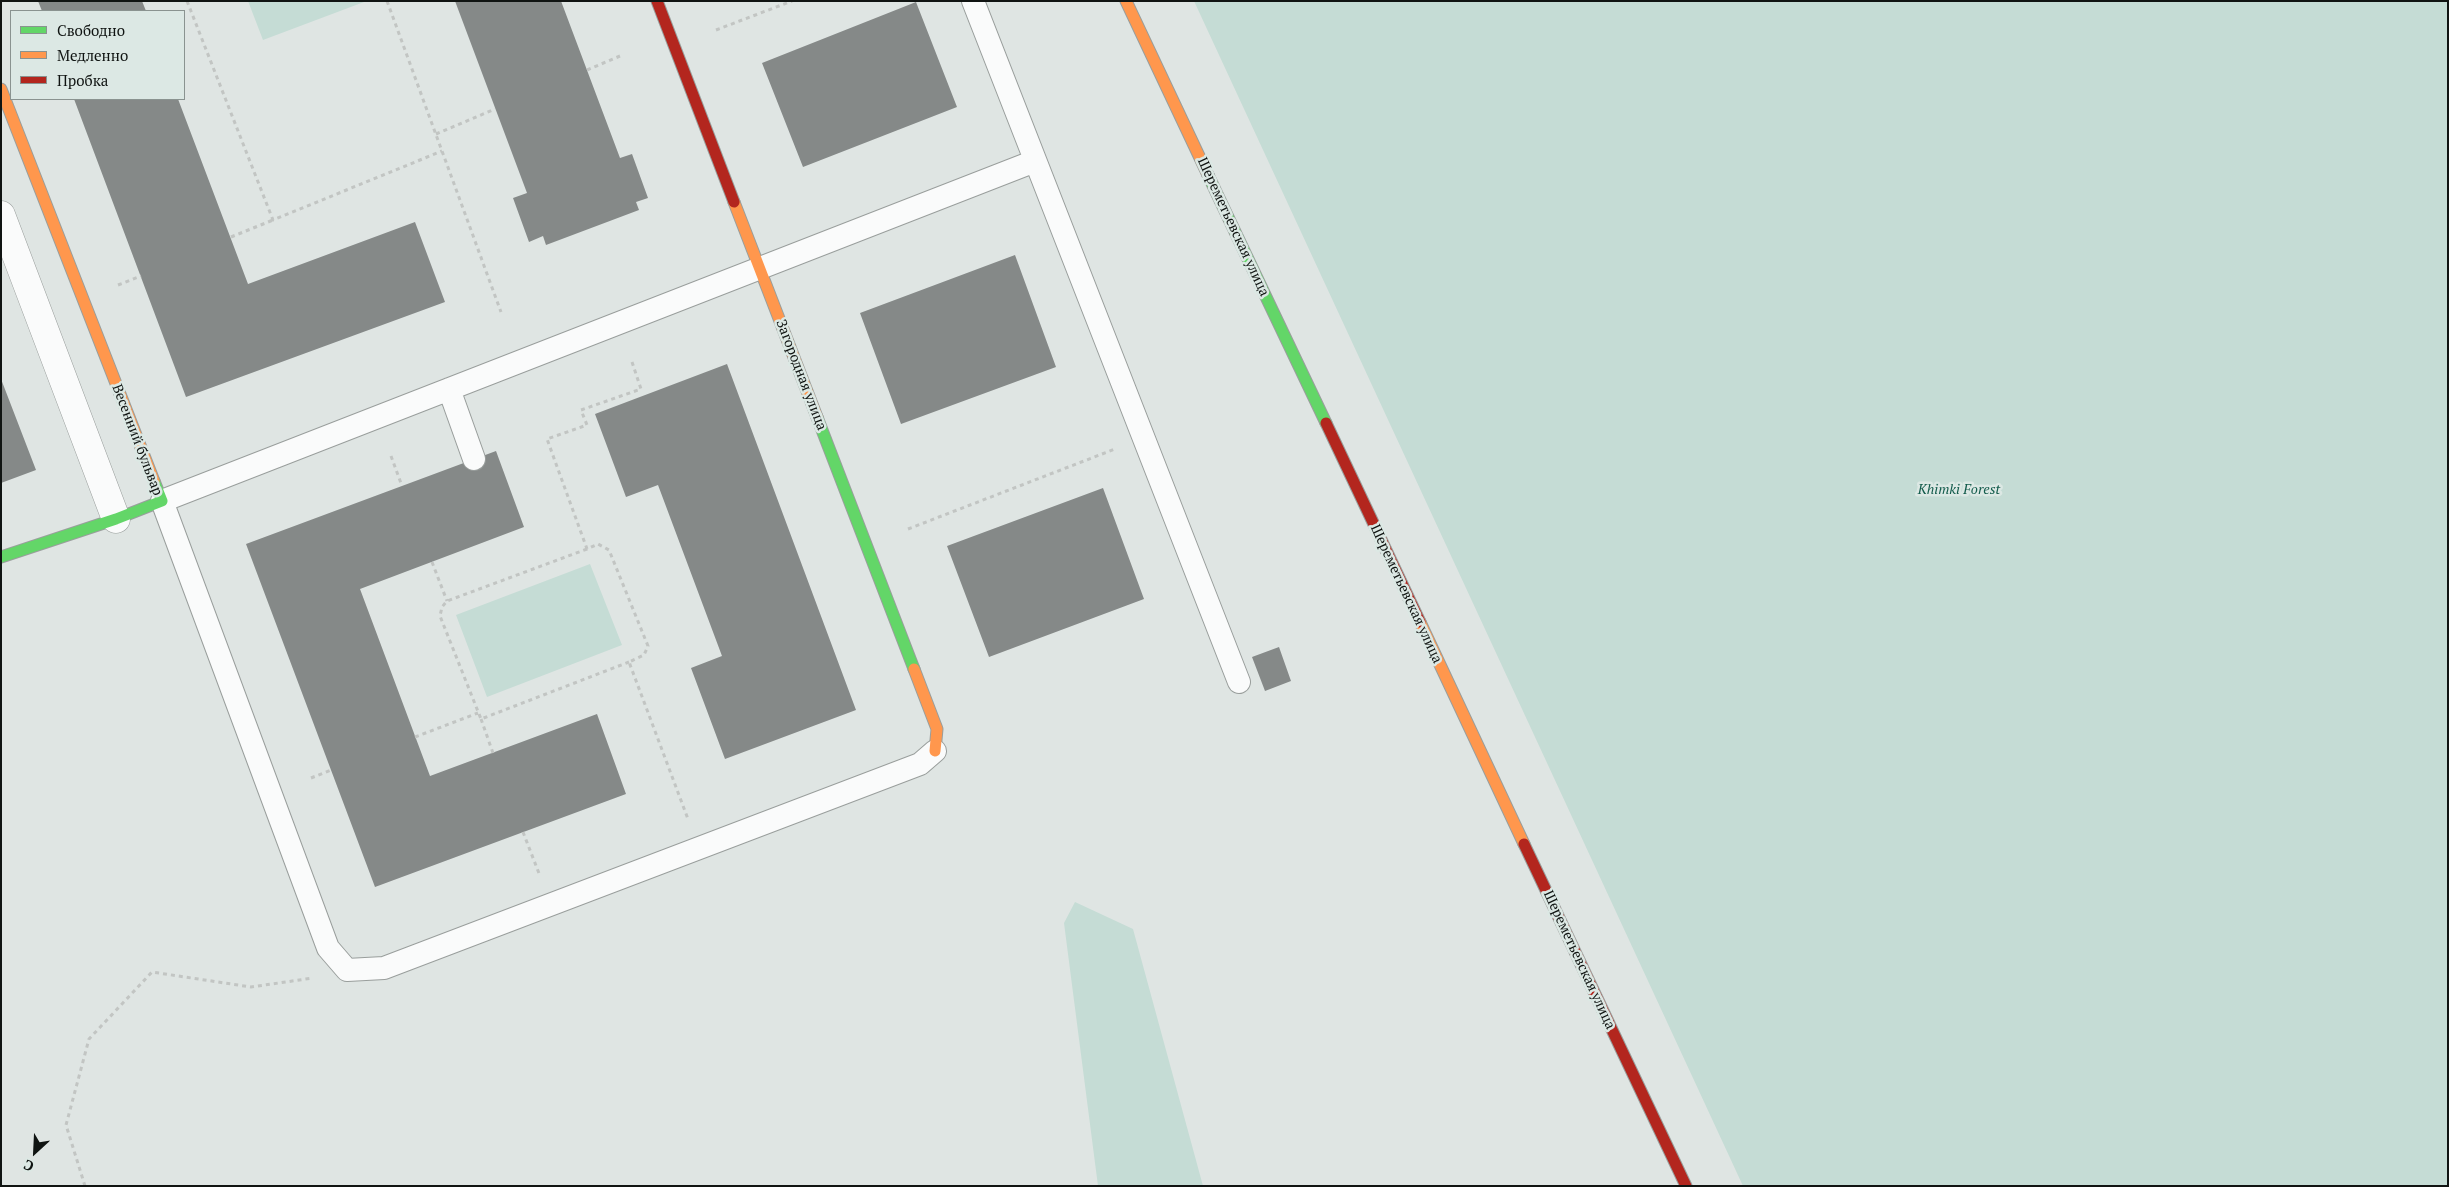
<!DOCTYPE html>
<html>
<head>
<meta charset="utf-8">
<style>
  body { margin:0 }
  #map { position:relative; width:2449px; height:1187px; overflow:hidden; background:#dfe5e3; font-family:"PT Serif",serif }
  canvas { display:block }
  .frame { position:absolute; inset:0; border:2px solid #101412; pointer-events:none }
  .legend { position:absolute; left:10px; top:10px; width:175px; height:90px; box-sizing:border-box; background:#dce8e4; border:1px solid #8a9390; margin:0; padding:6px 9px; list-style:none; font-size:15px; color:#101412 }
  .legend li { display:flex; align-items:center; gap:10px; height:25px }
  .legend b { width:25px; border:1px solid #8a9390 }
  .north { position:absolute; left:10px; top:1127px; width:50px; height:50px; -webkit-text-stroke:4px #dce8e4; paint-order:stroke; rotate:205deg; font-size:14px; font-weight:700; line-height:20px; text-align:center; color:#101412 }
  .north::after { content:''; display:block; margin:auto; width:18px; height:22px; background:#101412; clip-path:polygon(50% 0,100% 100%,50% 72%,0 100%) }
</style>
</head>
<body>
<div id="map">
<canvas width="2449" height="1187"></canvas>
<div class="frame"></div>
<ul class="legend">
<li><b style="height:6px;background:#63d668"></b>Свободно</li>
<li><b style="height:6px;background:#ff974d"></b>Медленно</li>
<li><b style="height:6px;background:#b3261e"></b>Пробка</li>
</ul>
<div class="north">С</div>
</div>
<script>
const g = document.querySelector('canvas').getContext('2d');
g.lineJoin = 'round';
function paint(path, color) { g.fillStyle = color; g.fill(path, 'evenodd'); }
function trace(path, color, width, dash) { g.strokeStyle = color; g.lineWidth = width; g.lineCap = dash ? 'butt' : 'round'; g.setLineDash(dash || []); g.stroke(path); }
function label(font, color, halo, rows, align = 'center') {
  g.font = font + ' "PT Serif",serif'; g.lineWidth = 5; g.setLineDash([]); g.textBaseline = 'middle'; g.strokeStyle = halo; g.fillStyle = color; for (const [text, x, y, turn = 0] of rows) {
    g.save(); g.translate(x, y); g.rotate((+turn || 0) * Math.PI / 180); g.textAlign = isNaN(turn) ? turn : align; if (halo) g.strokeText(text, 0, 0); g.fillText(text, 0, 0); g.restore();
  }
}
paint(new Path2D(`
  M248 1H363L364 2 263 40Z
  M1194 1H2448V1186H1743Z
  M590 564 622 645 487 697 456 615Z
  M1075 902 1133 929 1203 1186H1098L1064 923Z`), '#c5dcd5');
paint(new Path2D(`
  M38 1H142L146 11H42Z
  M455 1H561L620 158 632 154 648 198 636 202 639 210 546 245 543 236 529 242 513 198 527 193Z
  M916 2 957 107 803 167 762 63Z
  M74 99H178L248 284 415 222 445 302 186 397Z
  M1015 255 1056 367 901 424 860 313Z
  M727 364 856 710 725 759 691 668 722 656 658 485 626 497 595 414Z
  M1 379 36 470 1 483Z
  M496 451 524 527 360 589 430 776 597 714 626 794 375 887 246 544Z
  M1103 488 1144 599 989 657 947 546Z
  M1279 647 1291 681 1265 691 1252 657Z`), '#858988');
const lane = new Path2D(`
  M973 1 1239 682
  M449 389 474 459
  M935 751 920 764 384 968 347 970 328 948 162 501 1035 161`);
const street = new Path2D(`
  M1 215 116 519`);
const fast = new Path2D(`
  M1208 175 1326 423
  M817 417 914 669
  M1 557 116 519 162 501 154 481`);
const slow = new Path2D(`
  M1126 1 1208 175
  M1 89 154 481
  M734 202 817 417
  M1420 622 1524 844
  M914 669 937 729 935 751`);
const jam = new Path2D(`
  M657 1 734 202
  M1326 423 1420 622
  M1524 844 1686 1186`);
trace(lane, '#999e9c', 24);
trace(street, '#999e9c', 29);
trace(fast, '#999e9c', 13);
trace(slow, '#999e9c', 13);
trace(jam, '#999e9c', 13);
trace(new Path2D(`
  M187 1 273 220 442 151
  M387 1 501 312
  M716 30 792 1
  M587 70 620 56
  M436 134 495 109
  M231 237 273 220
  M118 285 141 276
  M632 362 641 389 581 410 587 425 547 439 587 549 598 544 609 550 648 646 644 655 629 662 688 819
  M391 456 402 486
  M908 529 1115 449
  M587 549 447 601 442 607 440 616 481 719 629 662
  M432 562 447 601
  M481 719 493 753
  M415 737 478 713
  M311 778 331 770
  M523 832 540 876
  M85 1186 66 1125 89 1039 152 972 251 987 313 978`), '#c2c5c3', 3, [4, 4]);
trace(lane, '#fafbfb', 22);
trace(street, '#fafbfb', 28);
trace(fast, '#63d668', 11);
trace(slow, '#ff974d', 11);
trace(jam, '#b3261e', 11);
label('14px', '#101412', '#dce8e4', [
  ["Шереметьевская улица",1233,227,65],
  ["Загородная улица",801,375,69],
  ["Весенний бульвар",137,440,69],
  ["Шереметьевская улица",1406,594,65],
  ["Шереметьевская улица",1579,960,65]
]);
label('italic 14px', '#135c4c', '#dce8e4', [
  ["Khimki Forest",1959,490]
]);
</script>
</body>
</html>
